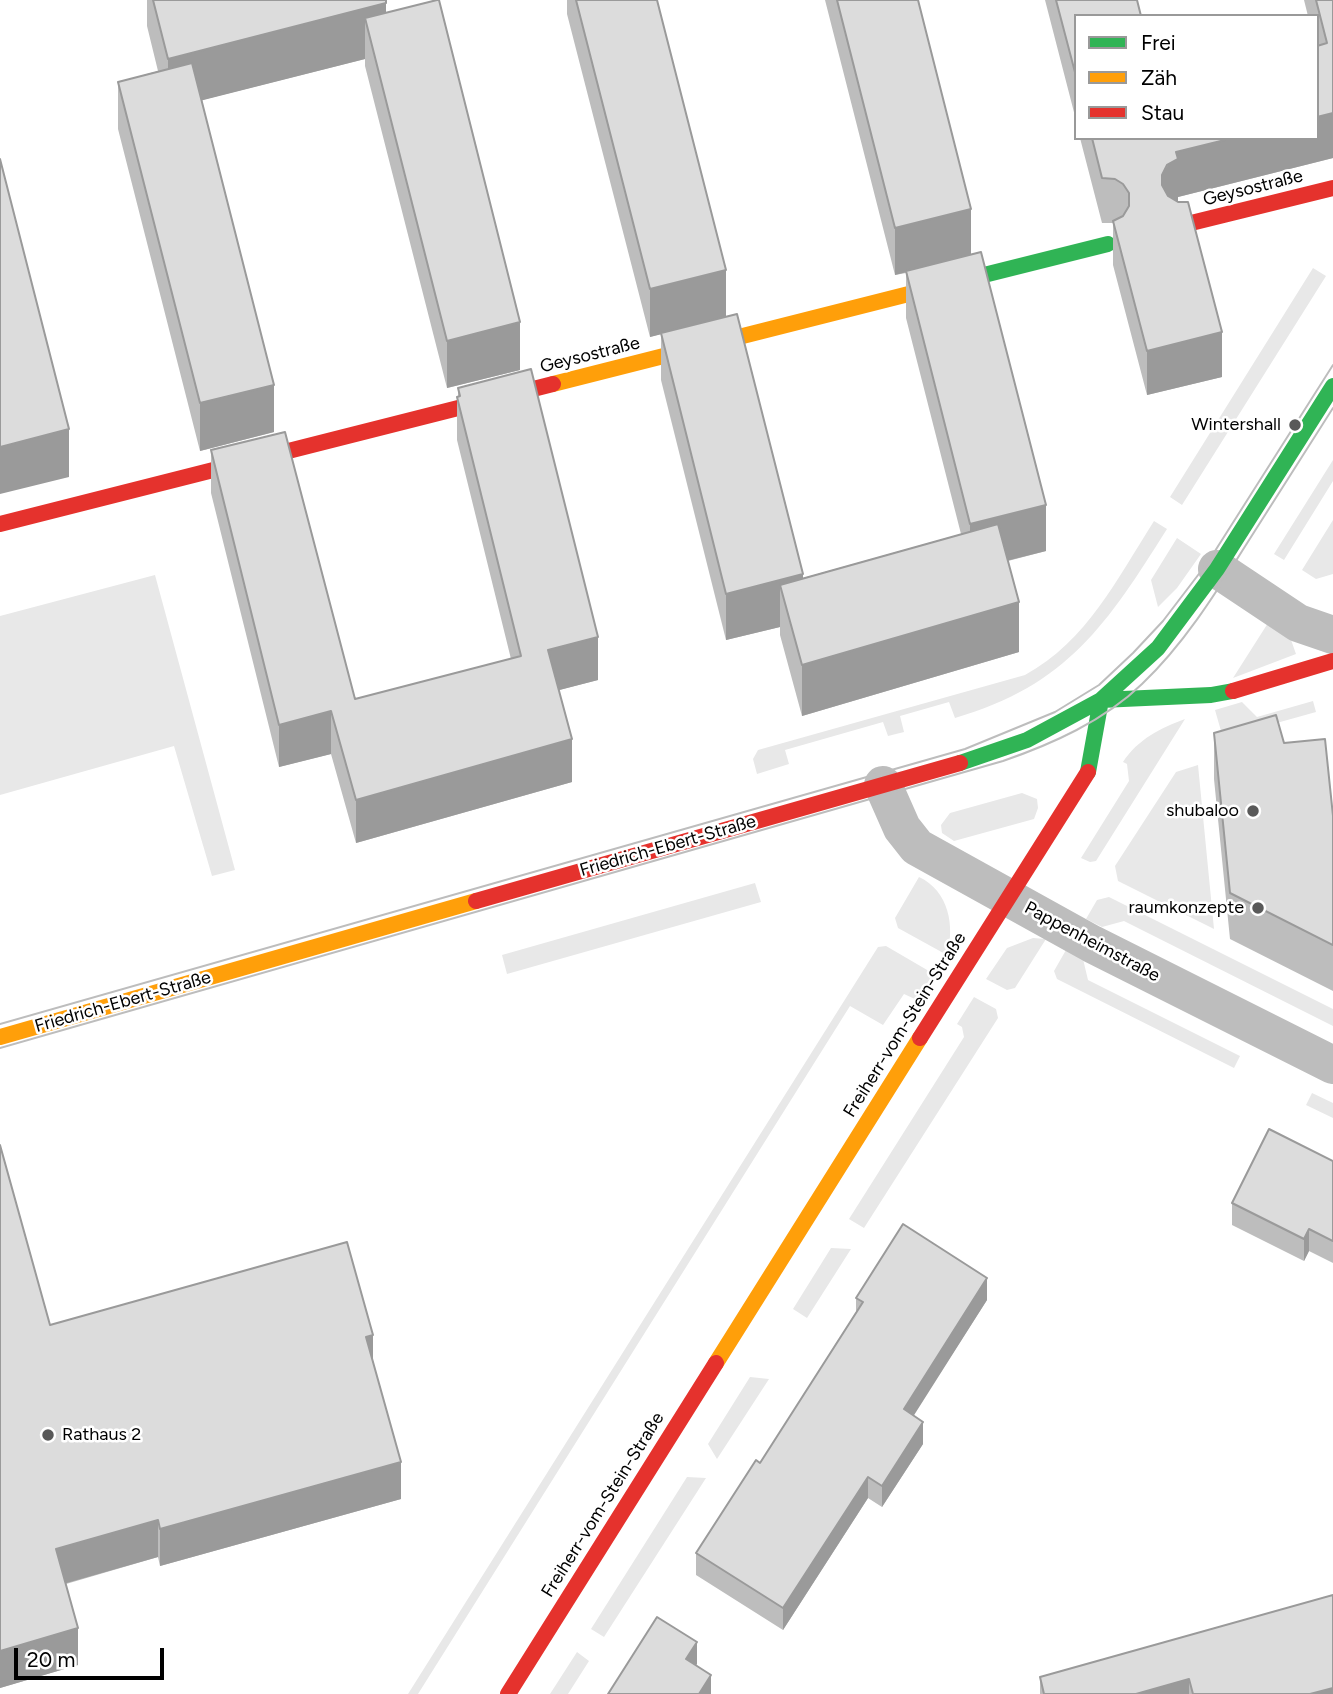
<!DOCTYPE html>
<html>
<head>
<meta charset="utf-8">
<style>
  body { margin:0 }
  #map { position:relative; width:1333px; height:1694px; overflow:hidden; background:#fff; font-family:Figtree,sans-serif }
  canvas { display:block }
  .legend { position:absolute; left:1074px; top:14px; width:245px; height:126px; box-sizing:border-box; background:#fff; border:2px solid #999; margin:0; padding:9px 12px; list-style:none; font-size:21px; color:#000 }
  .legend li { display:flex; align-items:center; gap:14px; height:35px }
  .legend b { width:35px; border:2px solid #999 }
  .scale { position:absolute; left:14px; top:1648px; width:150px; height:32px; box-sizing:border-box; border:4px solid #000; border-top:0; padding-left:9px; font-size:21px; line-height:24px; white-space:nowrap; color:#000; -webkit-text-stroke:5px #fff; paint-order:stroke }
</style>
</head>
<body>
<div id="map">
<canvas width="1333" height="1694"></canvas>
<ul class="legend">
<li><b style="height:9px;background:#30b455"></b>Frei</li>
<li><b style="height:9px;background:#ff9f0a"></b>Zäh</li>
<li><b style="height:9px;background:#e5322d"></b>Stau</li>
</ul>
<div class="scale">20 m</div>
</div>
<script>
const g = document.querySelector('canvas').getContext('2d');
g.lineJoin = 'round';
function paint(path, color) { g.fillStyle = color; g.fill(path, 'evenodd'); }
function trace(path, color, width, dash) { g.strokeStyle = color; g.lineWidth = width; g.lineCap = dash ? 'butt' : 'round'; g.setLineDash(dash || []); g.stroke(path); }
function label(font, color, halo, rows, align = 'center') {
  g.font = font + ' Figtree,sans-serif'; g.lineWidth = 5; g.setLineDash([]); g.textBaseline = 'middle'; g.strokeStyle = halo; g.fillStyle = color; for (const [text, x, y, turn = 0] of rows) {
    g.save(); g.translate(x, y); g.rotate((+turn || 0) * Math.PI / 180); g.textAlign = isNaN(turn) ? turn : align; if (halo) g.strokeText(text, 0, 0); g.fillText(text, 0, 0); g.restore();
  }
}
paint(new Path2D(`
  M1313 268 1326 276 1182 505 1170 497Z
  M1333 460V481L1284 560 1274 554Z
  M1333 520V574L1316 579 1302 570Z
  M1154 521 1167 529C1107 624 1068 685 955 718L949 702 900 716 904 732 888 736 883 722 785 750 789 764 757 774 753 759 758 750 1025 675C1087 641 1117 579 1154 521Z
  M1177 538 1201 554 1177 588 1158 607 1151 580Z
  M155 575 235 870 212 876 174 746 0 795V616Z
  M1268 623 1290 637 1296 654 1233 678Z
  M1313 701 1316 712 1223 738 1215 710 1242 702 1257 717Z
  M1185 719 1096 861 1090 862 1081 858 1129 781 1127 764 1123 762C1138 739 1161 728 1185 719Z
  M1198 765 1214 929 1118 881 1115 866 1176 772Z
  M1022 793 1037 799 1038 808 1034 819 954 841 942 833 941 825 950 813Z
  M919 877C949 891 955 926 947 955L898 928 895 918Z
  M755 883 761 902 507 974 502 955Z
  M1109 897 1333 1009V1026L1124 921 1102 927 1086 919 1097 900Z
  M1033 938 1046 939 1015 988 1007 990 986 979 1007 948Z
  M886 946 934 974 917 1000 904 994 883 1025 850 1006 418 1694H408L878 947Z
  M1066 950 1083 959 1088 980 1240 1056 1234 1068 1057 979 1054 971Z
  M974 997 996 1009 998 1018 864 1228 849 1219 964 1037 962 1027 957 1024Z
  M1312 1093 1333 1103V1118L1306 1105Z
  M831 1248 851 1249 807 1318 793 1309Z
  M750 1377 769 1379 717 1459 708 1444Z
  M687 1477 706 1478 604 1637 591 1629Z
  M577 1652 589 1661 568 1694H550Z`), '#e8e8e8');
trace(new Path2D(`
  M1217 569 1298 623 1333 635
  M883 785 902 828 917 847 1092 944 1333 1065`), '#bdbdbd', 38);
trace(new Path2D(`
  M964 280 1108 244
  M960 763 1027 740 1101 700 1211 695 1233 691
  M1088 772 1101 700 1158 648 1217 569 1333 386`), '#30b455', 16);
trace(new Path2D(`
  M553 384 964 280
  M0 1037 476 901
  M716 1363 920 1038`), '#ff9f0a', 16);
trace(new Path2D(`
  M1183 225 1333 188
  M0 524 553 384
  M1233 691 1333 661
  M476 901 960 763
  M920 1038 1088 772
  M508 1694 716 1363`), '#e5322d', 16);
trace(new Path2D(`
  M0 1024 965 749 1055 712 1099 685 1133 653 1163 621 1208 562 1333 365
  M0 1048 1003 761C1052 744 1104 721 1142 684 1183 645 1214 596 1244 548 1274 501 1303 455 1333 408`), '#bdbdbd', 2);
paint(new Path2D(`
  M147 0H386V13L520 370 447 388 365 66V59L202 100 274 432 200 451 118 129V82L158 71 147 26Z
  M567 0H657L726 317 803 578 961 534 906 318V273L895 275 825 0H918L971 255 1046 551 1008 561 1019 652 802 716 780 635V627L726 640 661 380V334L650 337 567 14Z
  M1045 0H1137L1076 16V120Z
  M1304 0H1333V158L1178 197V202L1222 377 1147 395 1113 265V223H1102L1080 138H1317V16H1308Z
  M458 388 598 680 559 690 572 782 356 843 331 754 279 767 211 493V450L355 699 511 659 457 440V397H458Z
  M1214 733 1284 743 1333 816V991L1230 939 1214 779Z
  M0 1145 50 1325 373 1362 401 1499 160 1566 158 1557 66 1584 78 1665 0 1688Z
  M1333 1161V1263L1309 1251 1304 1261 1232 1225V1203Z
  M856 1298 987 1300 913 1415 923 1444 882 1507 868 1498 783 1630 696 1575V1553L760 1463 856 1312Z
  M1333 1595V1694H1040V1677Z`), '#bdbdbd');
paint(new Path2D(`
  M386 3V53L365 18V59L168 109V59Z
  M1333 113V158L1178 197V204L1162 220V175L1176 152 1233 138H1317V117Z
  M971 209V256L895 275V228Z
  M726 270V318L650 337V289Z
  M520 322V370L447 388V341Z
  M1222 332V377L1147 395V351Z
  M274 385V432L200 451V403Z
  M69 429V477L0 494V447Z
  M1046 505V551L970 570V524Z
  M803 574V621L780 585V627L726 640V594Z
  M1019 602V652L802 716V665Z
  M598 637V680L548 693V650Z
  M331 711V754L279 767V725Z
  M572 739V782L356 843V800Z
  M1309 1229V1251L1304 1261V1239Z
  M987 1278V1300L904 1431V1409Z
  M373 1335V1372L366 1337Z
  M923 1422V1444L882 1507V1486Z
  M401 1462V1499L160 1566V1529Z
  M868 1477V1498L783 1630V1608Z
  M158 1520V1557L56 1586V1549Z
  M78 1628V1665L0 1688V1651Z
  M697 1642V1664L686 1681V1659Z
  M711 1675V1694H699Z
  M1189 1679V1694H1136Z
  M1333 1688V1694H1310Z`), '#9a9a9a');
const building = new Path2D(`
  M153 0H386V3L168 59Z
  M437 0H439L520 322 447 341 365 18Z
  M576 0H657L726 270 650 289Z
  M837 0H918L971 209 895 228Z
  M1056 0H1137L1141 16H1076V76Z
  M1316 0H1333V113L1317 117V46L1327 43Z
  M192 63 274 385 200 403 118 82Z
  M1092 138H1233L1176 152 1178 159 1167 165 1162 175V185L1168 196 1178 202H1188L1222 332 1147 351 1113 221 1123 216 1129 206V193L1123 184 1115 179 1102 178Z
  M0 159 69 429 0 447Z
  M981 252 1046 505 970 524 906 271Z
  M737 314 803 574 726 594 661 333Z
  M531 369 598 637 548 650 572 739 356 800 331 711 279 725 211 450 285 432 355 699 521 656 457 397 460 396 458 388Z
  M998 524 1019 602 802 665 780 585Z
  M1276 715 1284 743 1325 739 1333 816V945L1230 893 1214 733Z
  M1269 1129 1333 1161V1241L1309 1229 1304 1239 1232 1203Z
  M0 1145 50 1325 347 1242 373 1335 366 1337 401 1462 160 1529 158 1520 56 1549 78 1628 0 1651Z
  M903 1224 987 1278 904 1409 923 1422 882 1486 868 1477 783 1608 696 1553 756 1460 760 1463 863 1302 856 1298Z
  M1333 1595V1688L1310 1694H1193L1189 1679 1136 1694H1044L1040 1677Z
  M657 1617 697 1642 686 1659 711 1675 699 1694H608Z`);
paint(building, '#dcdcdc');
trace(building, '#9a9a9a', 2);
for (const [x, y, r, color] of [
  [1295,425,7,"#595959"],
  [1253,811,7,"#595959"],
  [1258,908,7,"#595959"],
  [48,1435,7,"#595959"]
]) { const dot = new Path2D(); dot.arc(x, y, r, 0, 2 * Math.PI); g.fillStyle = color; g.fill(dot); trace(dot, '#fff', 2.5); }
label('18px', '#000', '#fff', [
  ["Geysostraße",1253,188,-14],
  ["Geysostraße",590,355,-14],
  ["Friedrich-Ebert-Straße",668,846,-16],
  ["Pappenheimstraße",1092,942,28],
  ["Friedrich-Ebert-Straße",123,1002,-16],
  ["Freiherr-vom-Stein-Straße",905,1025,-58],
  ["Freiherr-vom-Stein-Straße",603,1505,-58]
]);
label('18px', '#000', '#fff', [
  ["Wintershall",1281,425],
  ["shubaloo",1239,811],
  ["raumkonzepte",1244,908],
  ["Rathaus 2",62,1435,"left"]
], 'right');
</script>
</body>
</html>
